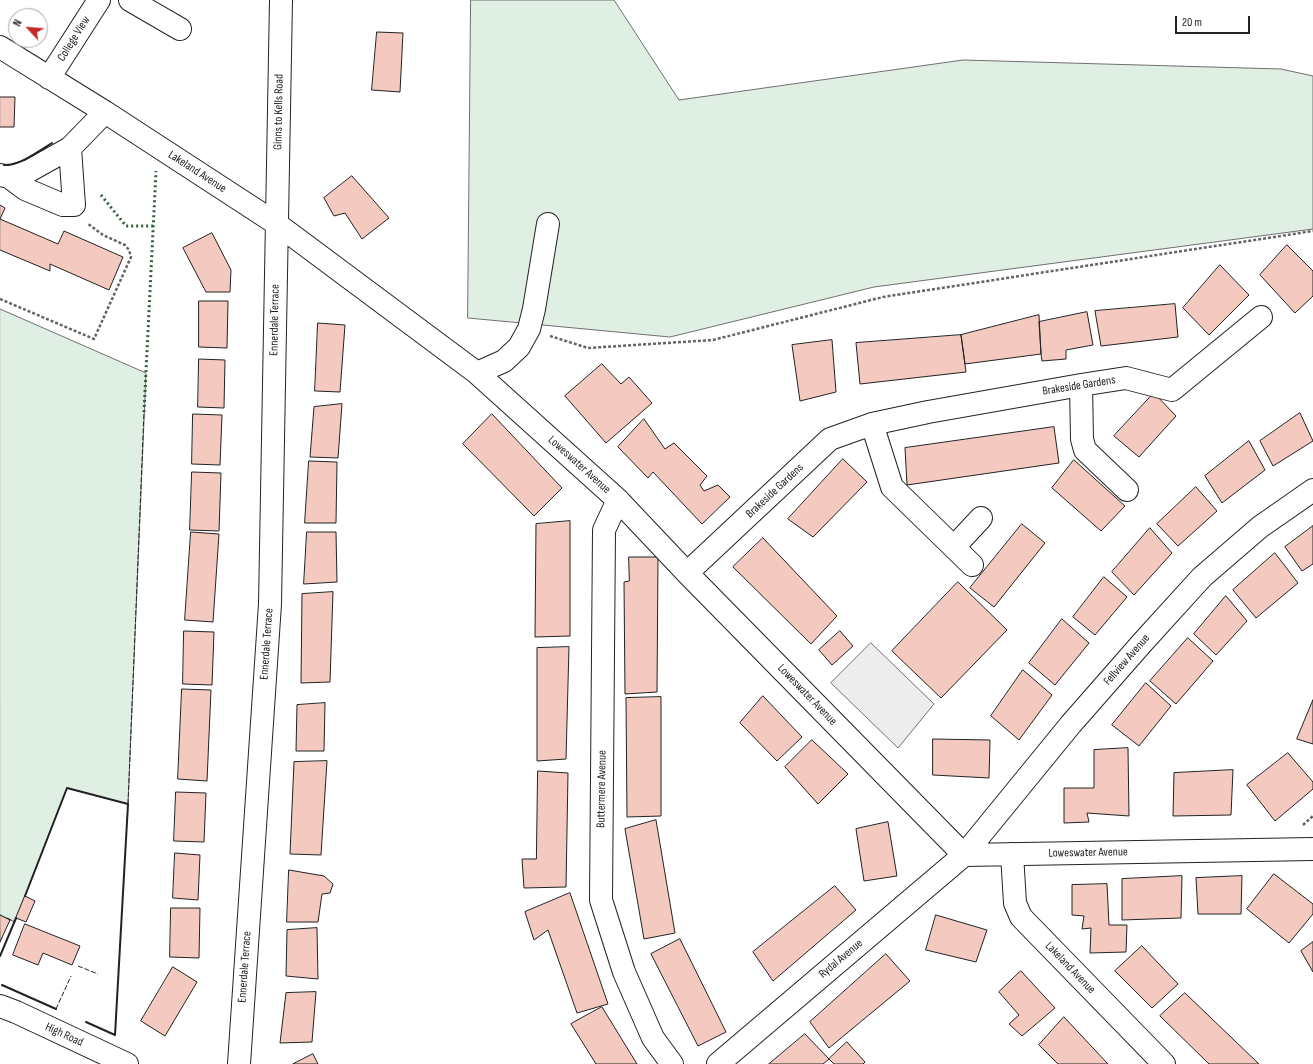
<!DOCTYPE html>
<html>
<head>
<meta charset="utf-8">
<style>
  body { margin:0 }
  #map { position:relative; width:1313px; height:1064px; overflow:hidden; background:#fff; font-family:"Sofia Sans Condensed",sans-serif }
  canvas { display:block }
  .north { position:absolute; left:8px; top:8px; width:40px; height:40px; box-sizing:border-box; background:#fff; border:1px solid #a7a7a7; border-radius:50%; rotate:296deg; font-size:11px; font-weight:700; line-height:16px; text-align:center; color:#222 }
  .north::after { content:''; display:block; margin:auto; width:14px; height:18px; background:#c62828; clip-path:polygon(50% 0,100% 100%,50% 72%,0 100%) }
  .scale { position:absolute; left:1175px; top:16px; width:75px; height:18px; box-sizing:border-box; border:2px solid #222; border-top:0; padding-left:5px; font-size:12px; line-height:14px; white-space:nowrap; color:#222; -webkit-text-stroke:3px #fff; paint-order:stroke }
</style>
</head>
<body>
<div id="map">
<canvas width="1313" height="1064"></canvas>
<div class="north">N</div>
<div class="scale">20 m</div>
</div>
<script>
const g = document.querySelector('canvas').getContext('2d');
g.lineJoin = 'round';
function paint(path, color) { g.fillStyle = color; g.fill(path, 'evenodd'); }
function trace(path, color, width, dash) { g.strokeStyle = color; g.lineWidth = width; g.lineCap = dash ? 'butt' : 'round'; g.setLineDash(dash || []); g.stroke(path); }
function label(font, color, halo, rows, align = 'center') {
  g.font = font + ' "Sofia Sans Condensed",sans-serif'; g.lineWidth = 3; g.setLineDash([]); g.textBaseline = 'middle'; g.strokeStyle = halo; g.fillStyle = color; for (const [text, x, y, turn = 0] of rows) {
    g.save(); g.translate(x, y); g.rotate((+turn || 0) * Math.PI / 180); g.textAlign = isNaN(turn) ? turn : align; if (halo) g.strokeText(text, 0, 0); g.fillText(text, 0, 0); g.restore();
  }
}
const green = new Path2D(`
  M471 0H614L679 100 963 60 1281 69 1313 76V229L874 287 670 337 468 318Z
  M0 309 146 373 128 804 67 788 15 922 0 915Z`);
paint(green, '#e0efe3');
trace(green, '#6f6f6f', 1);
const parking = new Path2D(`
  M871 643 934 704 898 748 831 683Z`);
paint(parking, '#ededed');
trace(parking, '#6f6f6f', 1);
const building = new Path2D(`
  M377 32 403 33 400 92 372 90Z
  M0 97H15L14 127H0Z
  M352 176 389 218 362 239 345 213 334 216 324 198Z
  M0 205 5 208 0 219 58 244 64 231 123 257 109 290 50 264V271L0 250Z
  M212 233 231 270 230 292H206L183 248Z
  M1287 245 1313 271V296L1295 313 1260 275Z
  M1220 265 1249 295 1209 335 1183 308Z
  M199 301H228L227 348 199 347Z
  M1175 304 1178 337 1101 346 1095 311Z
  M1087 312 1093 345 1066 350V359L1042 361 1041 354 1039 322Z
  M1039 315 1041 354 965 364 961 335Z
  M318 323 345 325 340 392 315 391Z
  M961 335 966 372 860 384 856 343Z
  M832 340 836 392 800 401 792 345Z
  M199 359 225 360 224 408 198 407Z
  M602 364 621 384 629 377 652 403 606 443 565 396Z
  M1154 393 1176 416 1139 457 1114 436Z
  M342 404 338 458 310 457 314 407Z
  M1300 413 1313 441 1273 466 1260 441Z
  M193 414 222 415 220 465 192 464Z
  M492 414 562 488 534 516 463 444Z
  M644 419 665 449 674 443 707 476 700 485 704 491 718 485 730 497 702 524 653 472 648 478 618 447Z
  M1054 427 1059 463 907 485 905 448Z
  M1249 441 1265 470 1222 503 1205 476Z
  M843 459 867 482 813 537 788 519Z
  M1074 460 1125 506 1101 531 1052 488Z
  M309 461 337 462 336 523H305Z
  M192 472 221 473 219 531 190 530Z
  M1196 487 1217 511 1178 546 1157 524Z
  M570 521V636L535 637 536 524Z
  M1022 524 1045 543 994 607 970 588Z
  M1313 526V564L1302 571 1285 547Z
  M1150 528 1172 553 1134 595 1112 572Z
  M191 532 219 534 213 622 185 620Z
  M307 532H336L337 582 304 584Z
  M763 538 837 616 811 644 733 567Z
  M1275 553 1298 583 1256 618 1233 590Z
  M629 557H658L657 692 625 694 624 582 629 581Z
  M1104 577 1127 597 1095 635 1073 617Z
  M958 582 1007 630 941 698 892 651Z
  M333 592 330 682 301 683 302 594Z
  M1226 596 1247 621 1216 655 1194 634Z
  M1062 619 1089 643 1055 685 1029 663Z
  M184 631 214 632 212 685 183 684Z
  M840 631 853 646 832 665 819 650Z
  M1188 638 1213 661 1176 704 1150 681Z
  M569 647 566 759 537 761V648Z
  M1023 670 1052 695 1019 740 991 716Z
  M1146 683 1171 706 1139 746 1112 725Z
  M182 689 211 690 207 781 178 779Z
  M763 696 802 737 777 761 740 723Z
  M661 697V816L627 817 626 698Z
  M1313 700V744L1297 739Z
  M325 703 324 751H296L297 705Z
  M933 739 990 740 989 778 933 775Z
  M812 740 848 774 818 804 785 767Z
  M1128 748 1129 816 1087 813 1089 822 1064 823V788H1094V750Z
  M1288 753 1313 782V789L1275 821 1247 785Z
  M327 761 321 855 290 854 294 762Z
  M1233 770 1231 815 1173 816 1174 773Z
  M538 771 568 773 566 887 524 888 522 859H536Z
  M176 792 206 793 204 842 174 841Z
  M656 820 675 933 644 939 625 829Z
  M888 822 897 876 864 881 856 829Z
  M175 853 200 855 198 900 173 898Z
  M289 870 324 876 333 884 330 893 322 894 318 922H287Z
  M1274 874 1313 904V914L1289 943 1247 909Z
  M1182 876 1181 918 1122 920V879Z
  M1242 876 1241 914H1198L1196 878Z
  M1107 884 1109 925H1127L1126 952 1090 953 1091 928 1082 929 1084 916 1072 915V885Z
  M835 886 856 910 773 981 753 952Z
  M570 893 608 1004 577 1013 548 930 534 940 525 912Z
  M25 896 35 901 26 922 16 918Z
  M171 908H200L199 958 170 957Z
  M0 915 10 920 0 942Z
  M936 915 987 930 976 962 926 950Z
  M25 924 80 946 72 965 43 953 38 965 13 955Z
  M317 928 318 979 286 976 287 930Z
  M680 939 726 1032 698 1046 651 954Z
  M1313 942V972L1301 951Z
  M1142 946 1178 984 1152 1008 1115 971Z
  M886 954 910 981 829 1048 810 1022Z
  M173 967 197 982 165 1036 141 1021Z
  M1021 971 1055 1008 1022 1036 1009 1024 1019 1015 999 992Z
  M316 992 312 1042 280 1043 286 993Z
  M1185 993 1259 1064H1209L1160 1016Z
  M602 1007 637 1064H596L571 1024Z
  M1064 1017 1108 1064H1058L1039 1045Z
  M805 1034 829 1059 823 1064H769Z
  M847 1042 865 1062 863 1064H834L829 1059Z
  M313 1054 318 1064H293Z`);
paint(building, '#f3c9c0');
trace(building, '#222', 1);
const minor = new Path2D(`
  M130 0 180 29
  M0 47 105 112 277 224 477 373 618 500 687 573 964 855 1313 849
  M49 78 99 0
  M0 175 9 177 29 171 70 148 105 112
  M9 177 25 189 63 205H74L70 148
  M477 373 504 361 519 347 529 329 534 309 548 224
  M1081 385 1082 439 1085 450 1127 490
  M872 424 892 487 972 565
  M618 500 604 530 601 900 624 972 653 1038 672 1064
  M954 547 981 518
  M687 573 830 439 872 424 928 412 1081 385 1126 378 1172 390 1261 317
  M1012 854 1015 903 1021 917 1164 1064
  M0 1006 16 1012 127 1064
  M239 1064 270 604 281 0
  M718 1064 964 855 1071 724 1142 643 1202 577 1260 527 1313 490`);
trace(minor, '#222', 24);
trace(new Path2D(`
  M0 299 94 339 131 257 129 250 125 245 103 235 87 223
  M550 336 588 348 713 340 883 297 1313 231
  M1303 825 1313 816`), '#646464', 2.5, [3, 2]);
trace(minor, '#fff', 22);
trace(new Path2D(`
  M101 195 126 226H153
  M144 412 156 171`), '#2f5e38', 3, [2, 3]);
trace(new Path2D(`
  M128 804 144 412
  M7 918 15 922
  M78 966 98 974
  M56 1009 71 976`), '#222', 1, [5, 2]);
trace(new Path2D(`
  M4 165C19 166 39 151 52 143
  M25 896 67 788 128 804 115 1035 86 1022
  M0 956 16 918
  M2 985 56 1009`), '#222', 2);
label('12px', '#222', '#fff', [
  ["College View",74,39,-58],
  ["Ginns to Kells Road",279,112,-89],
  ["Lakeland Avenue",197,172,33],
  ["Ennerdale Terrace",275,320,-89],
  ["Brakeside Gardens",1079,386,-9],
  ["Loweswater Avenue",579,465,42],
  ["Brakeside Gardens",775,491,-43],
  ["Ennerdale Terrace",267,644,-86],
  ["Fellview Avenue",1127,660,-49],
  ["Loweswater Avenue",807,695,46],
  ["Buttermere Avenue",602,789,-89],
  ["Loweswater Avenue",1088,853,-1],
  ["Rydal Avenue",841,959,-40],
  ["Ennerdale Terrace",245,967,-86],
  ["Lakeland Avenue",1070,968,46],
  ["High Road",64,1035,25]
]);
</script>
</body>
</html>
